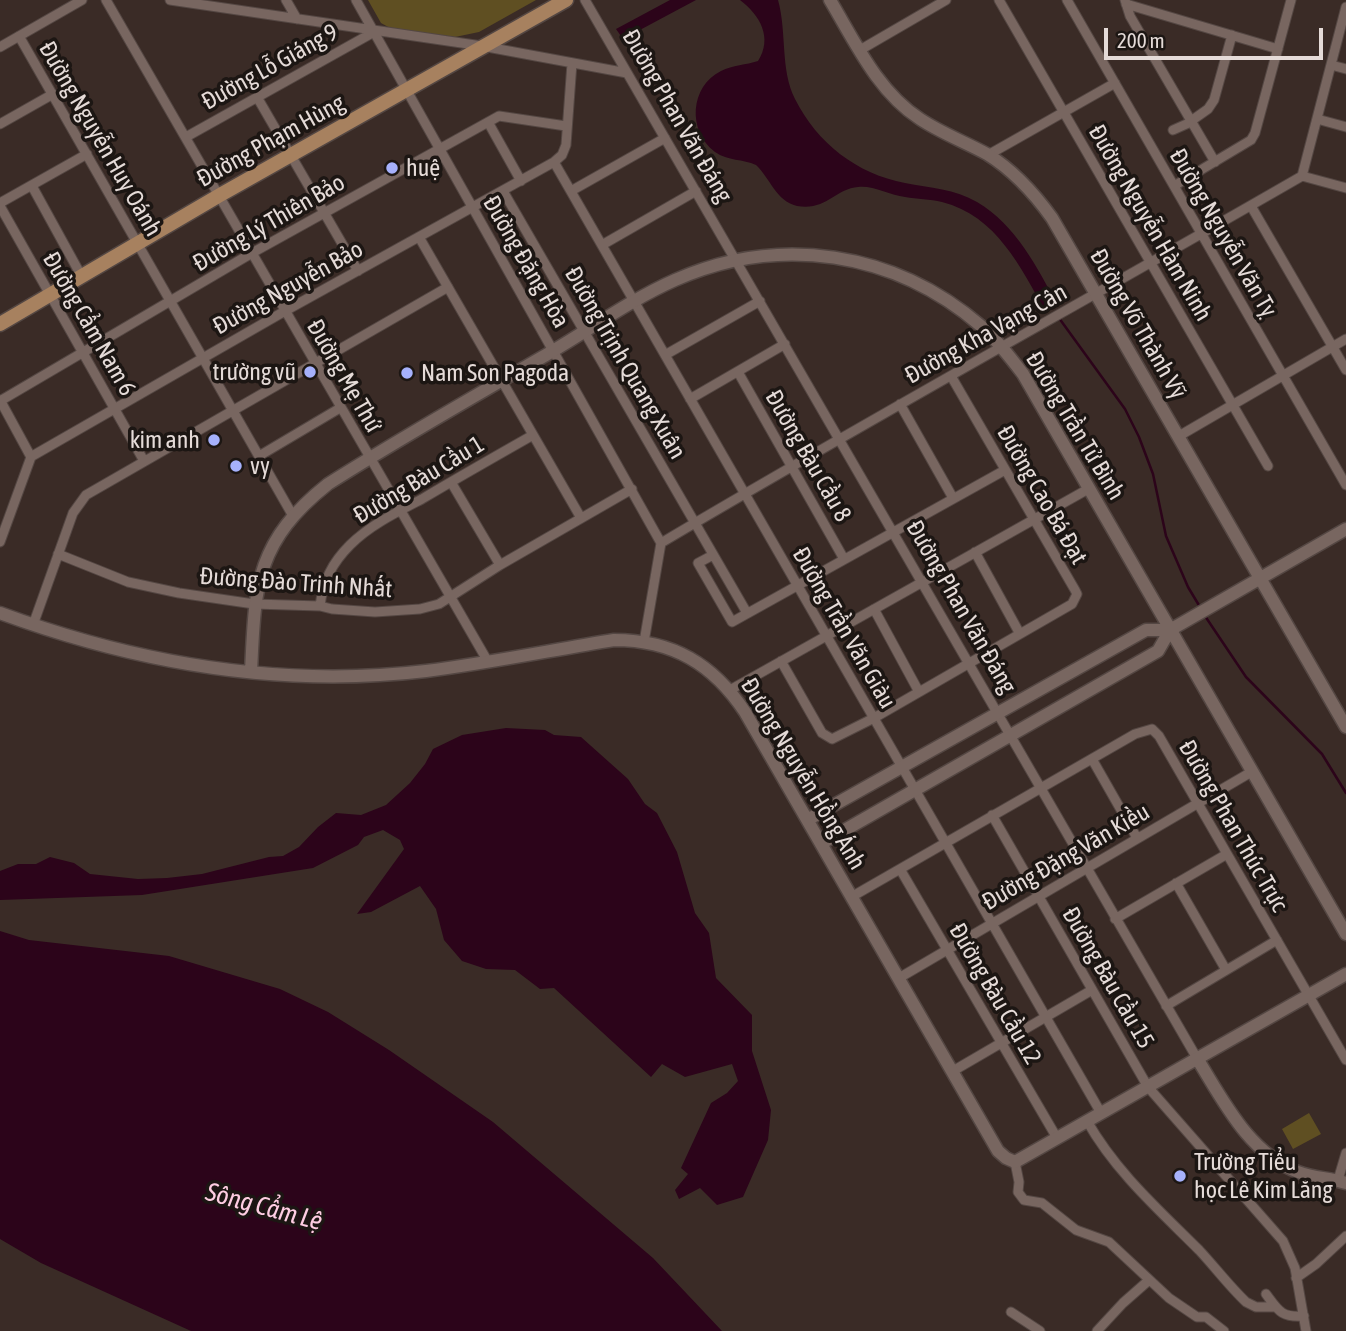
<!DOCTYPE html>
<html>
<head>
<meta charset="utf-8">
<style>
  body { margin:0 }
  #map { position:relative; width:1346px; height:1331px; overflow:hidden; background:#3a2b26; font-family:"Asap Condensed",sans-serif }
  canvas { display:block }
  .scale { position:absolute; left:1104px; top:28px; width:219px; height:32px; box-sizing:border-box; border:4px solid #e5dbd8; border-top:0; padding-left:9px; font-size:21px; line-height:24px; white-space:nowrap; color:#e5dbd8; -webkit-text-stroke:5px #1c1613; paint-order:stroke }
</style>
</head>
<body>
<div id="map">
<canvas width="1346" height="1331"></canvas>
<div class="scale">200 m</div>
</div>
<script>
const g = document.querySelector('canvas').getContext('2d');
g.lineJoin = 'round';
function paint(path, color) { g.fillStyle = color; g.fill(path, 'evenodd'); }
function trace(path, color, width, dash) { g.strokeStyle = color; g.lineWidth = width; g.lineCap = dash ? 'butt' : 'round'; g.setLineDash(dash || []); g.stroke(path); }
function label(font, color, halo, rows, align = 'center') {
  g.font = font + ' "Asap Condensed",sans-serif'; g.lineWidth = 7; g.setLineDash([]); g.textBaseline = 'middle'; g.strokeStyle = halo; g.fillStyle = color; for (const [text, x, y, turn = 0] of rows) {
    g.save(); g.translate(x, y); g.rotate((+turn || 0) * Math.PI / 180); g.textAlign = isNaN(turn) ? turn : align; if (halo) g.strokeText(text, 0, 0); g.fillText(text, 0, 0); g.restore();
  }
}
paint(new Path2D(`
  M368 0H536L479 32 455 37 392 29 381 23Z
  M1309 1113 1321 1134 1293 1149 1282 1129Z`), '#5f4f22');
paint(new Path2D(`
  M670 0H696L623 39 616 29Z
  M740 0H778C787 32 780 69 795 99 817 143 857 174 905 183 930 188 955 189 977 202 1016 225 1037 267 1058 306L1046 312C1020 267 997 216 942 202 930 199 917 199 905 197 890 195 872 185 858 187 835 189 826 211 797 206 776 201 770 178 756 165 743 159 728 161 715 152 687 131 690 86 721 71 733 65 746 65 758 61 773 38 760 15 740 0Z
  M506 728 545 730 554 735 581 737 628 779 645 804 657 813 677 852 695 913 709 933 716 978 752 1015V1051L771 1110 768 1140 743 1197 717 1205 700 1188 679 1199 675 1190 688 1174 681 1168 711 1103 727 1093 738 1081 732 1064 685 1077 662 1064 651 1077 554 988 540 989 515 970 486 969 462 961 444 940 436 909 420 886 371 912 357 914 404 849 400 840 383 830 364 837 358 845 313 868 142 895 0 900V871L18 864H36L50 857 74 863 90 874 138 879 167 878 202 874 269 857 283 856 299 847 318 827 336 813 361 815 386 805 410 783 425 764 433 749 462 735Z
  M0 931 29 940 169 956 280 989 328 1012 389 1050 493 1122 653 1258 722 1331H191L41 1263 0 1239Z`), '#2c041a');
trace(new Path2D(`
  M1059 318 1125 409 1139 437 1153 474 1166 536 1188 587 1200 607
  M1205 616 1246 677 1322 754 1346 793`), '#2c041a', 2.5);
const street = new Path2D(`
  M106 0 487 660
  M170 0 482 46 627 73
  M286 0 297 19
  M356 0 661 543
  M585 0 1198 1060
  M999 0 1268 466
  M1067 0 1346 485
  M1125 0 1130 16 1215 162
  M1126 4 1278 49
  M19 36 293 516
  M0 47 82 0
  M860 50 946 0
  M1331 65 1346 69
  M257 97 358 271
  M1317 119 1346 127
  M1191 121 1208 109 1214 100 1232 35
  M488 122 521 181
  M0 124 53 94
  M1173 130 1191 122
  M186 137 374 32
  M988 155 1115 83
  M554 162 1101 1113
  M1302 176 1346 188
  M32 186 82 277
  M1174 186 1251 140 1255 133 1291 0
  M503 191 747 613
  M571 191 665 138
  M0 203 87 154
  M0 206 144 461
  M1251 206 1346 370
  M419 237 581 518
  M602 245 696 191
  M665 355 760 301
  M738 372 844 559
  M690 399 785 344
  M0 400 31 457
  M0 401 252 253 499 116 566 126
  M900 404 953 498
  M1179 436 1346 339
  M259 456 340 408
  M451 482 500 565
  M0 542 31 457 34 455 285 311 554 162 562 155 566 145 572 63
  M975 552 1020 634
  M58 554 128 582 179 593 254 604 320 606 332 609 375 612 420 609 439 604 500 565 632 489
  M713 555 698 563 732 622 1005 470
  M320 606C323 581 332 563 350 545 370 525 397 512 422 499 459 477 496 456 533 435
  M874 609 919 692
  M33 625 73 513 86 495 448 287
  M644 642 661 543C873 417 1089 299 1302 176L1346 7
  M781 661 822 733 832 739 874 718 1072 604 1077 594 1075 590 951 376
  M730 690 1090 488
  M1092 759 1137 838
  M992 815 1148 1087 1283 1241 1295 1268 1306 1331
  M900 869 1057 1138
  M1176 883 1226 970
  M853 896 1135 734 1152 729 1159 736 1346 1060
  M1115 919 1227 854
  M899 978 1253 771
  M1166 1006 1277 940
  M953 1071 1092 990
  M1087 1121C1116 1172 1158 1209 1199 1250 1215 1267 1229 1286 1246 1302L1256 1307H1276
  M1015 1162 1019 1182 1018 1192 1024 1200 1042 1203 1076 1230 1109 1242 1169 1298 1197 1317H1206L1224 1331
  M1338 1180 1346 1153
  M1296 1278 1316 1264 1346 1236
  M1266 1294C1278 1310 1281 1318 1304 1316
  M1011 1312 1040 1331
  M1097 1331 1123 1303 1148 1281`);
const secondary = new Path2D(`
  M830 0C855 42 878 92 920 119 941 133 965 142 987 154 1013 170 1034 193 1052 218L1346 727
  M0 613C136 663 282 688 426 671 489 663 552 650 614 640 673 640 713 664 745 712L998 1151 1006 1158 1015 1162 1346 974
  M251 672C255 586 255 542 328 484 399 439 473 397 546 355 589 330 630 300 675 280 779 234 894 251 981 326 997 340 1010 357 1023 374L1346 934
  M809 819 1146 630H1170L1346 529
  M822 843 1158 651 1170 630
  M1198 1060C1224 1102 1249 1153 1298 1172 1313 1178 1330 1178 1346 1183`);
const primary = new Path2D(`
  M0 324 220 195 566 0`);
trace(street, '#544743', 11);
trace(secondary, '#544743', 15);
trace(primary, '#544743', 17);
trace(street, '#786660', 9);
trace(secondary, '#786660', 12);
trace(primary, '#a7815f', 14);
for (const [x, y, r, color] of [
  [392,168,7,"#a6b1fc"],
  [310,372,7,"#a6b1fc"],
  [407,373,7,"#a6b1fc"],
  [214,440,7,"#a6b1fc"],
  [236,466,7,"#a6b1fc"],
  [1180,1176,7,"#a6b1fc"]
]) { const dot = new Path2D(); dot.arc(x, y, r, 0, 2 * Math.PI); g.fillStyle = color; g.fill(dot); trace(dot, '#1c1613', 2.5); }
label('24px', '#e5dbd8', '#1c1613', [
  ["Đường Lỗ Giáng 9",270,67,-29],
  ["Đường Phan Văn Đáng",677,116,60],
  ["Đường Nguyễn Huy Oánh",100,139,60],
  ["Đường Phạm Hùng",271,141,-29],
  ["Đường Lý Thiên Bảo",269,223,-30],
  ["Đường Nguyễn Hàm Ninh",1150,223,60],
  ["Đường Nguyễn Văn Tỵ",1223,233,60],
  ["Đường Đặng Hòa",526,262,60],
  ["Đường Nguyễn Bảo",288,288,-29],
  ["Đường Cẩm Nam 6",89,324,60],
  ["Đường Võ Thành Vỹ",1138,324,60],
  ["Đường Kha Vạng Cân",986,334,-29],
  ["Đường Trịnh Quang Xuân",625,363,60],
  ["Đường Mẹ Thứ",344,376,60],
  ["Đường Trần Tử Bình",1075,426,59],
  ["Đường Bàu Cầu 8",808,456,60],
  ["Đường Bàu Cầu 1",419,480,-31],
  ["Đường Cao Bá Đạt",1042,495,60],
  ["Đường Đào Trinh Nhất",296,583,4],
  ["Đường Phan Văn Đáng",961,607,60],
  ["Đường Trần Văn Giàu",844,628,60],
  ["Đường Nguyễn Hồng Ánh",803,774,59],
  ["Đường Phan Thúc Trực",1233,826,60],
  ["Đường Đặng Văn Kiều",1066,857,-30],
  ["Đường Bàu Cầu 15",1108,978,60],
  ["Đường Bàu Cầu 12",995,994,60]
]);
label('24px', '#e5dbd8', '#1c1613', [
  ["huệ",406,168],
  ["trường vũ",296,372,"right"],
  ["Nam Son Pagoda",421,373],
  ["kim anh",200,440,"right"],
  ["vy",250,466],
  ["Trường Tiểu",1194,1162],
  ["học Lê Kim Lăng",1194,1190]
], 'left');
label('italic 26px', '#fecde2', '#1c1613', [
  ["Sông Cẩm Lệ",264,1207,15]
]);
</script>
</body>
</html>
